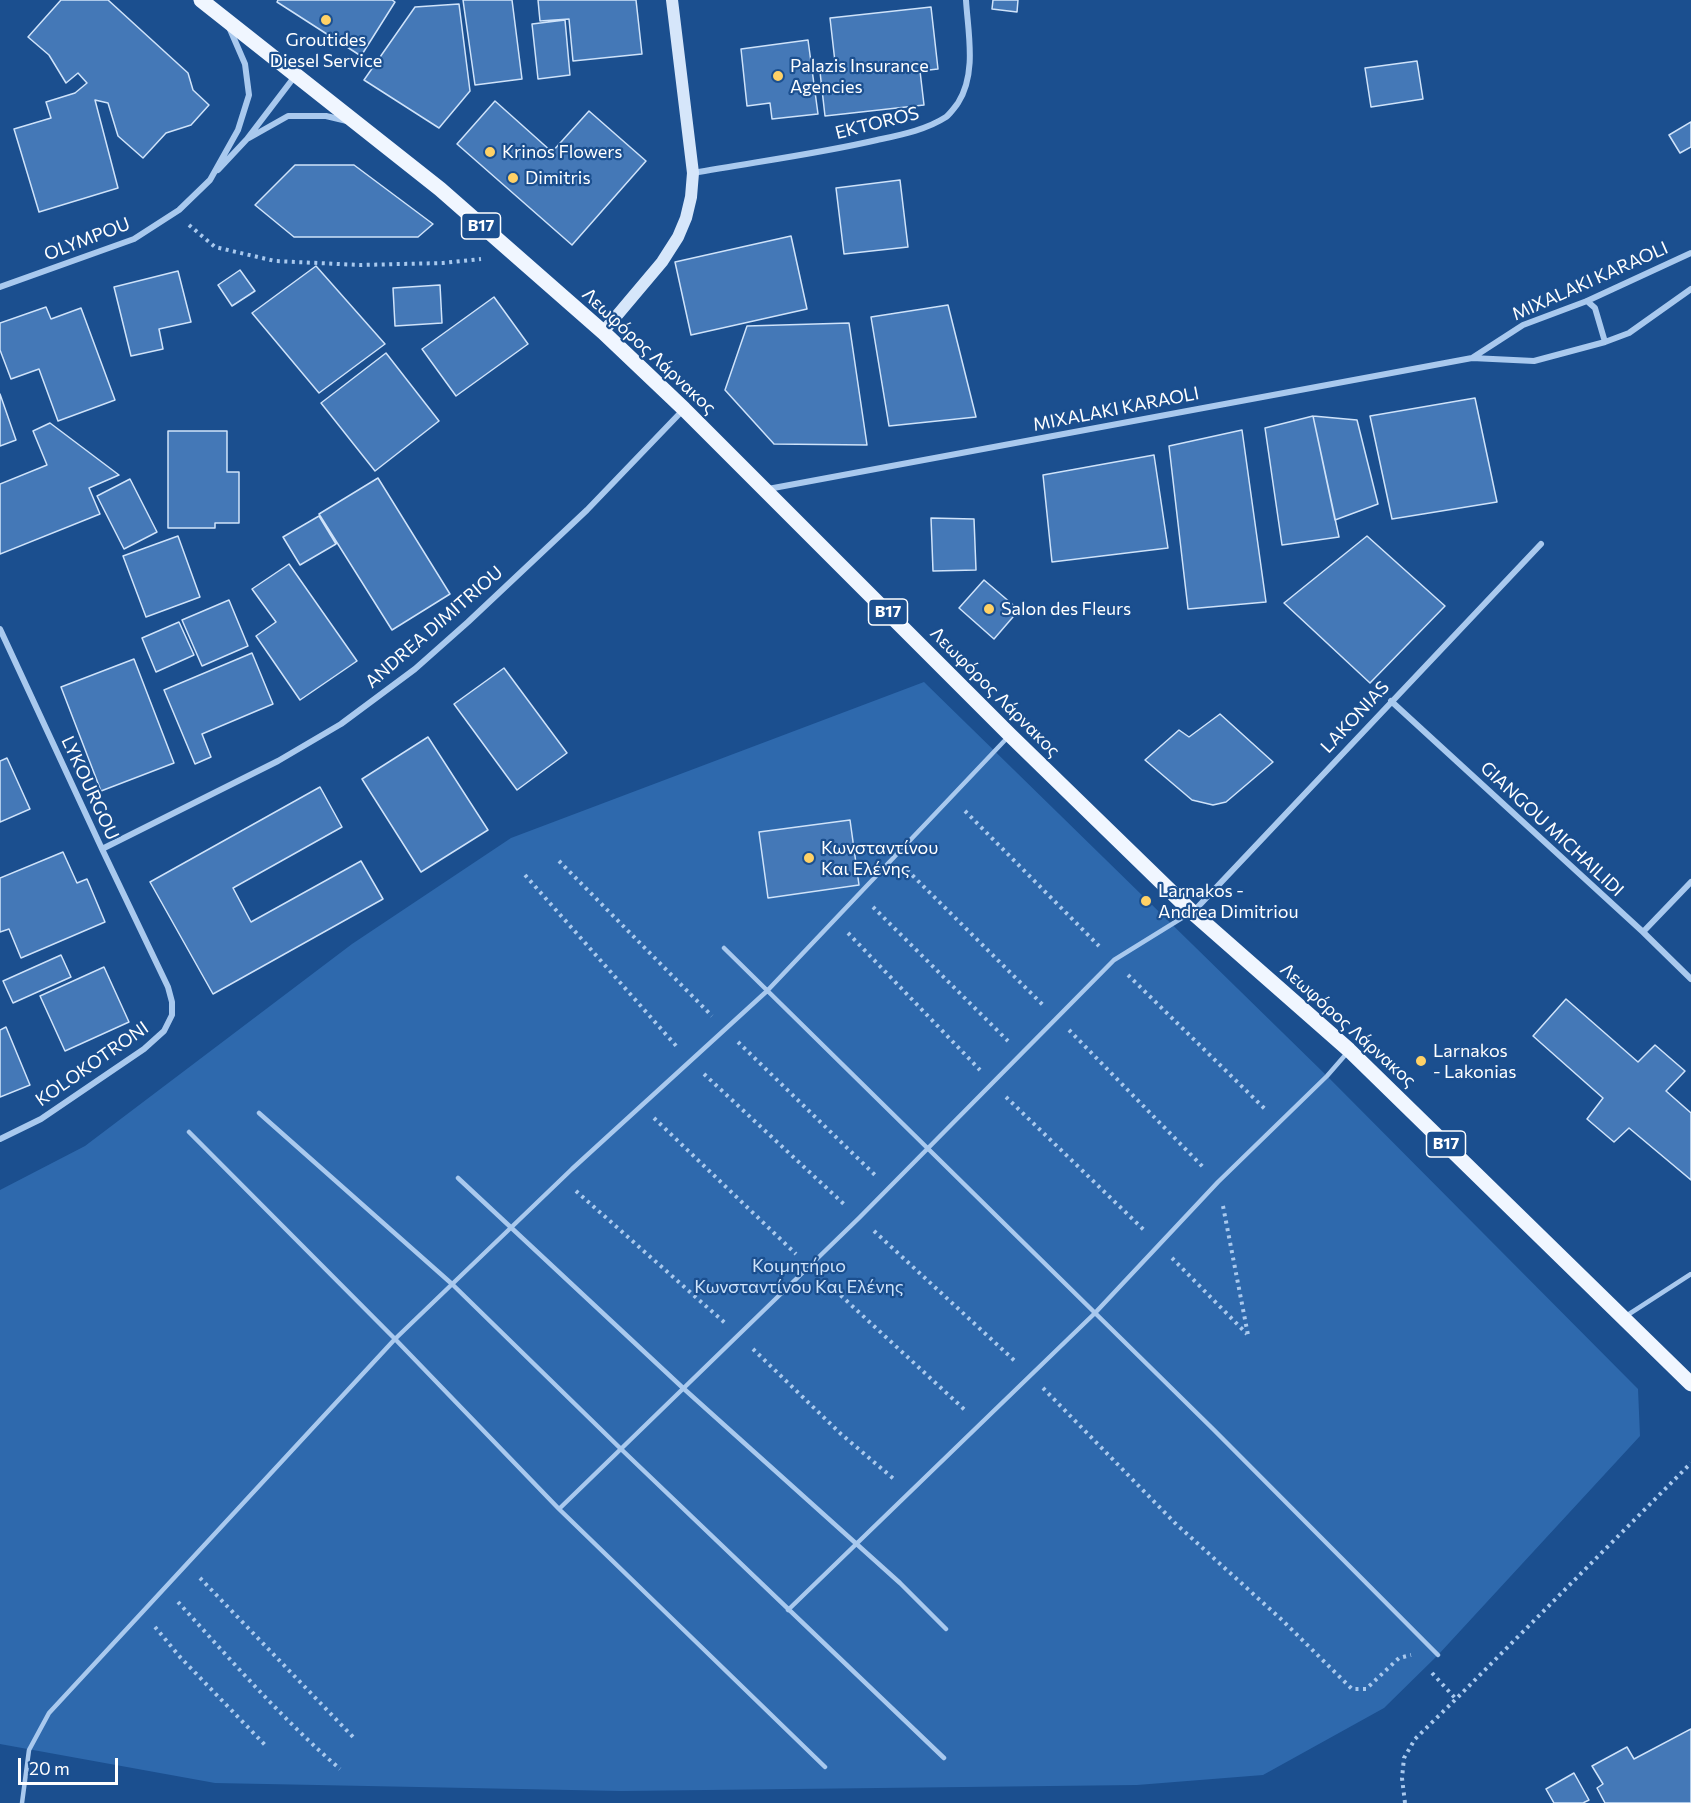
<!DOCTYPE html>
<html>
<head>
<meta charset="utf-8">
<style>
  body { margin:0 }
  #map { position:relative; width:1691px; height:1803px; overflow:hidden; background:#1b4f8f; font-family:Commissioner,sans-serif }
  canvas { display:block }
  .scale { position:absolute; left:18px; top:1758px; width:100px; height:27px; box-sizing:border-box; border:3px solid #fff; border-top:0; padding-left:8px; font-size:18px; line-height:21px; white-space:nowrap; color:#fff; -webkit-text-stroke:4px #1b4f8f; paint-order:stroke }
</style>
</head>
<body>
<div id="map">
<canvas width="1691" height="1803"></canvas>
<div class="scale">20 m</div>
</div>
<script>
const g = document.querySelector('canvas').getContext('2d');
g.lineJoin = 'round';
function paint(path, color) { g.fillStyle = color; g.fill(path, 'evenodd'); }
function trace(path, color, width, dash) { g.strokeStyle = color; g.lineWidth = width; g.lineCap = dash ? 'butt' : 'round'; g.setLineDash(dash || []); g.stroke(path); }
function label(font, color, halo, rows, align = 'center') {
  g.font = font + ' Commissioner,sans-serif'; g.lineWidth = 4.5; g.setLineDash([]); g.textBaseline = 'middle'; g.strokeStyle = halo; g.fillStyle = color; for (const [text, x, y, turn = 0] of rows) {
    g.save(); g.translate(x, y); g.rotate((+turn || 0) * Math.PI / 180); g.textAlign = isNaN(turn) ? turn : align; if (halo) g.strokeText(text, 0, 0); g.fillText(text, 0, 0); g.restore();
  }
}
paint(new Path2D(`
  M924 682 1327 1076 1638 1389 1640 1436 1438 1655 1384 1708 1263 1775 1137 1785 621 1791 215 1783 0 1744V1190L85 1146 352 944 511 838Z`), '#2e69ad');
const building = new Path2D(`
  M61 0H108L188 73 193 90 209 105 191 125 166 133 143 158 118 136 108 103 95 100 118 188 39 212 14 129 51 118 46 102 75 93 87 83 78 73 66 83 49 55 28 37Z
  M278 0H392L395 2 361 56 277 2Z
  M463 0H512L522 79 475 85Z
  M538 0H636L642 54 573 61 569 19 540 21Z
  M993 0H1018L1017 12 992 9Z
  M459 4 470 91 439 128 364 80 415 7Z
  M931 7 938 69 920 71 924 105 825 116 819 63 835 62 830 18Z
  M565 20 570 75 538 79 532 24Z
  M808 40 818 114 772 119 770 103 747 106 741 49Z
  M1417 61 1423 99 1371 107 1365 68Z
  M495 101 552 152 589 111 646 161 572 245 457 144Z
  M1691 122V147L1680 153 1669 135Z
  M295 165H354L433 224 418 237H294L255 205Z
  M900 180 908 247 844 254 836 188Z
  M791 236 807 309 691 335 675 262Z
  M316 266 385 344 319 393 252 313Z
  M240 270 255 291 232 306 218 285Z
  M178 271 191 322 159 329 163 349 131 356 114 287Z
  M440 285 442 323 395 326 393 288Z
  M494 297 528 344 456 396 422 349Z
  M948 305 976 417 889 426 871 317Z
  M46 307 51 319 81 308 115 400 58 421 39 369 11 379 0 350V323Z
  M849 323 867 445 774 444 725 390 747 326Z
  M386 353 439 421 375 471 321 403Z
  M0 394 16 440 0 446Z
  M1475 398 1497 502 1392 519 1370 416Z
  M1313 416 1339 537 1282 545 1265 428Z
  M1313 416 1357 420 1378 504 1335 520Z
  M50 423 119 475 89 488 100 514 0 554V484L47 465 33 431Z
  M1242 430 1266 602 1188 609 1169 446Z
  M168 431H227V472H239V523H215V528H168Z
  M1154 455 1168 548 1052 562 1043 475Z
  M378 478 450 594 392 630 319 514Z
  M130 479 157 532 124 549 97 496Z
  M319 516 336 544 300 565 283 537Z
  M931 518 974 519 976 570 933 571Z
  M178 536 200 597 146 617 123 556Z
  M1367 536 1445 606 1370 683 1284 603Z
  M289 564 357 661 300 700 256 636 276 622 252 589Z
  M984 580 1019 610 994 639 959 608Z
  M229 600 248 646 202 666 182 620Z
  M179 622 194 655 156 672 142 638Z
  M252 653 273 704 202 734 211 757 195 764 164 690Z
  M134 659 174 763 101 791 61 687Z
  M504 668 567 753 517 790 454 704Z
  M1220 714 1273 762 1226 802 1213 805 1192 800 1145 760 1179 730 1189 737Z
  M428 737 488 830 421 872 362 779Z
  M7 758 30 809 0 822V761Z
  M320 787 342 827 233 888 251 922 361 861 383 899 213 994 150 882Z
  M850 820 859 885 768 898 759 832Z
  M63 852 77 883 87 879 105 922 21 958 9 929 0 932V878Z
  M61 955 71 977 13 1003 3 981Z
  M104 967 129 1022 65 1051 40 996Z
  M1566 999 1638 1062 1655 1045 1685 1071 1666 1091 1691 1113V1180L1629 1128 1614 1142 1587 1119 1603 1098 1533 1036Z
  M6 1027 30 1085 0 1097V1030Z
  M1691 1729V1803H1605L1597 1788 1603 1784 1592 1766 1627 1747 1634 1759Z
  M1574 1773 1589 1800 1583 1803H1554L1546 1789Z`);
paint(building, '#4478b7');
trace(building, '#cfe3fa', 1.5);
trace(new Path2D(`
  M189 225 215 247 275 261 360 265 443 263 481 259
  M965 811 1099 946
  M559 861 712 1016
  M907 870 1044 1006
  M525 875 678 1048
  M873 907 1008 1041
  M848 933 980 1070
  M1128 975 1266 1110
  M1069 1030 1204 1168
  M738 1042 875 1175
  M704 1074 846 1206
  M1006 1097 1145 1231
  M654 1118 796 1254
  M576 1191 725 1323
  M1223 1206 1248 1335
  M874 1231 1016 1362
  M1172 1258 1247 1334
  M824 1280 966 1411
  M753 1349 841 1434 895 1480
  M1043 1388 1175 1523 1282 1620 1352 1689H1366L1399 1658 1411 1655
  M200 1578 354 1738
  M178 1602C230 1659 281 1718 340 1769
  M155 1627 180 1657 267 1747
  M1432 1673 1456 1699
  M1405 1803 1402 1778 1404 1758 1415 1739 1456 1699 1691 1463`), '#a9c9ee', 4, [3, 4.5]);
trace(new Path2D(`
  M724 948 1213 1429 1438 1655
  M259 1113 452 1284 621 1449 944 1758
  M189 1132 395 1339 559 1509 825 1767
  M458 1178 683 1388 900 1583 946 1629
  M1626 1316 1691 1274
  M559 1509 859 1218 1114 960 1190 913
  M788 1610 1095 1313 1218 1182 1327 1076 1347 1053
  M22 1803 29 1750 49 1713 395 1339 572 1169 767 991 1008 737`), '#a9c9ee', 4.5);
trace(new Path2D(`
  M249 138 288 116H326L347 121
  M218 170 247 139 295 76
  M693 173C754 162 817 154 877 140 900 135 926 130 946 117 950 114 955 107 958 103 977 73 968 33 966 0
  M0 287 134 239 179 210 210 180 238 130 249 95 245 64 229 27
  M1587 301 1595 308 1605 342
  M1472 358 1523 325 1587 301 1691 253
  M768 489 1472 358 1534 361 1605 342 1629 333 1691 289
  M0 629 102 849 168 987 172 1002V1015L164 1031 144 1049 41 1119 0 1139
  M1391 701 1643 932 1691 979
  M102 849 278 761 341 724 415 669 468 622 587 510 684 409
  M1193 912 1541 544
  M1643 932 1691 882`), '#a9c9ee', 6);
trace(new Path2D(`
  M603 332 662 262 678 237 686 218 691 197 693 173 672 0`), '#d6e6fa', 12);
trace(new Path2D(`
  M201 0 440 189 603 332 684 409 1010 735 1192 912 1349 1050 1691 1384`), '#f0f6ff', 15);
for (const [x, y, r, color] of [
  [326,20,6,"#ffd166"],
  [778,76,6,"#ffd166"],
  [490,152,6,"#ffd166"],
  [513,178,6,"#ffd166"],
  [989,609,6,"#ffd166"],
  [809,858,6,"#ffd166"],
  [1146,901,6,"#ffd166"],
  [1421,1061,6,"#ffd166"]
]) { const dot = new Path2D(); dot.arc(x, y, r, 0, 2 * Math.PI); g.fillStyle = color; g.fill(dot); trace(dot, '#1b4f8f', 2); }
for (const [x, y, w] of [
  [481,226,39],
  [888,612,39],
  [1446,1144,39]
]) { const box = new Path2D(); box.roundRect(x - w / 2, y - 13, w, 26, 4.5); g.fillStyle = '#1b4f8f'; g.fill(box); trace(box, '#fff', 1.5); }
label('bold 16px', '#fff', null, [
  ["B17",481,226],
  ["B17",888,612],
  ["B17",1446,1144]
]);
label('18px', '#fff', '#1b4f8f', [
  ["Groutides",326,40,"center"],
  ["Diesel Service",326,61,"center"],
  ["Palazis Insurance",790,66],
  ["Agencies",790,87],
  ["Krinos Flowers",502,152],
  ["Dimitris",525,178],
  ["Salon des Fleurs",1001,609],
  ["Κωνσταντίνου",821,848],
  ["Και Ελένης",821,869],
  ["Larnakos -",1158,891],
  ["Andrea Dimitriou",1158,912],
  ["Larnakos",1433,1051],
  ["- Lakonias",1433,1072]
], 'left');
label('18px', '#fff', '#1b4f8f', [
  ["EKTOROS",877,123,-14],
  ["OLYMPOU",87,239,-21],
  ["MIXALAKI KARAOLI",1590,281,-24],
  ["Λεωφόρος Λάρνακος",649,351,43],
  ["MIXALAKI KARAOLI",1116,409,-11],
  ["ANDREA DIMITRIOU",434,627,-41],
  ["Λεωφόρος Λάρνακος",995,692,45],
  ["LAKONIAS",1355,717,-47],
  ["LYKOURGOU",90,788,65],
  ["GIANGOU MICHAILIDI",1552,829,43],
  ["Λεωφόρος Λάρνακος",1348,1025,42],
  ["KOLOKOTRONI",92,1064,-35]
]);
label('18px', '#cfe3fa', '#1b4f8f', [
  ["Κοιμητήριο",799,1266],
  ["Κωνσταντίνου Και Ελένης",799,1287]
]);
</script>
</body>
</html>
